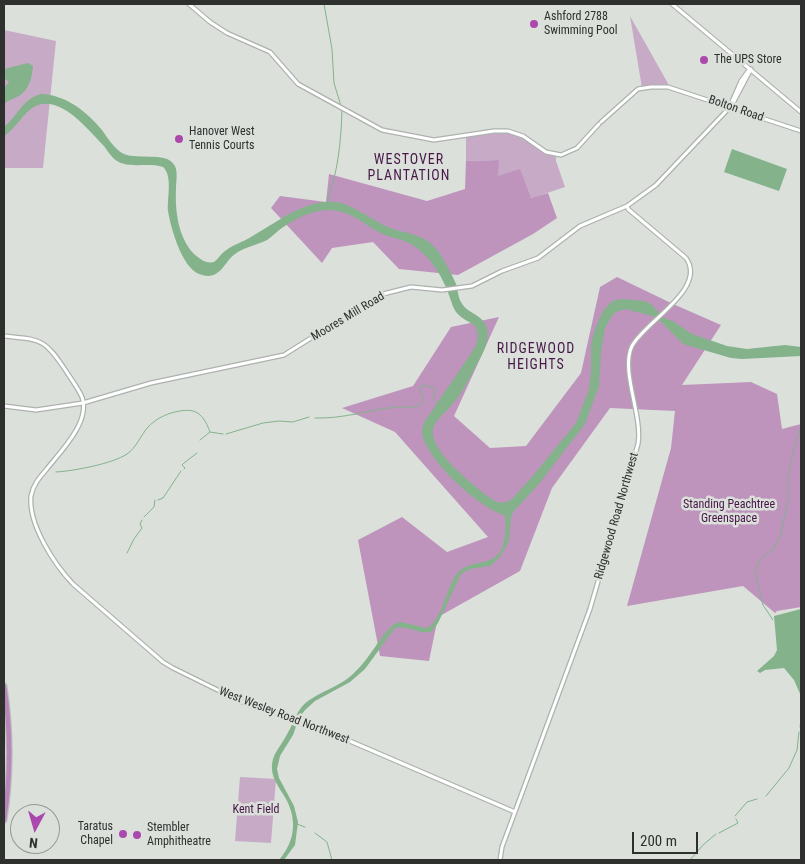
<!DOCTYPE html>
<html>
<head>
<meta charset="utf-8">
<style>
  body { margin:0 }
  #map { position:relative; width:805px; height:864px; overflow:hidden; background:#dbe0db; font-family:"Roboto Condensed",sans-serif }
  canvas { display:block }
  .frame { position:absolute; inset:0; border:5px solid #2e302e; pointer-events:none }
  .north { position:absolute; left:10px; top:804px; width:50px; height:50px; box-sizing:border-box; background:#dbe0db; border:1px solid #969a96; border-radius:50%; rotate:186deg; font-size:14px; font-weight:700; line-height:20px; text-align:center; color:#2e302e }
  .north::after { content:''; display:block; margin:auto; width:18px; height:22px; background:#ab48ae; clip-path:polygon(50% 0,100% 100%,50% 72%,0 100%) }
  .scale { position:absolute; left:632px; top:832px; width:66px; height:22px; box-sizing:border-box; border:2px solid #2e302e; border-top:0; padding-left:6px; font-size:15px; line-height:18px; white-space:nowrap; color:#2e302e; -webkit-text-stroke:4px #dbe0db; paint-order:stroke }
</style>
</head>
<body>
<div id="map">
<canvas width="805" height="864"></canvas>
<div class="frame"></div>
<div class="north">N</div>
<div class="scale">200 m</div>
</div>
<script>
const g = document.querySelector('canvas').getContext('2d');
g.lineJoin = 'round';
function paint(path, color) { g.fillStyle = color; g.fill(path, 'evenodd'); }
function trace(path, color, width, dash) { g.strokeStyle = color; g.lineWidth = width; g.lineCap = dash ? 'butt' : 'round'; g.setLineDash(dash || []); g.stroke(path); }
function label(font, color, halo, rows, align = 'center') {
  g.font = font + ' "Roboto Condensed",sans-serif'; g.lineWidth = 5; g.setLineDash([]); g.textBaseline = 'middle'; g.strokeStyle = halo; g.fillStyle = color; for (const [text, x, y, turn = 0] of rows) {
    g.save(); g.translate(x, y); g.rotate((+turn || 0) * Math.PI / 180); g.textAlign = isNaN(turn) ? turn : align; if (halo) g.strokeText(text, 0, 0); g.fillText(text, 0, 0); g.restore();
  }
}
paint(new Path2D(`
  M630 16 670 87 642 88Z
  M4 30 56 41 43 168H4Z
  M499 131 518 132 545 150 556 154V161L565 187 532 198 498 176V160L466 161V135Z
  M240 777 276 779 271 843 235 841Z`), '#c7aac6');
paint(new Path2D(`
  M499 160 498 176 520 169 531 198 548 193 557 218 533 234 458 275 399 269 373 242 332 248 322 263 271 208 280 196 326 202 329 174 427 201 465 189 466 161Z
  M617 277 673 304 721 325 682 385 751 382 777 394 782 429 801 424V607L777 611 775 613 743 586 627 606 671 448 675 411 610 408 552 488 520 571 438 617 429 661 380 656 358 540 402 517 447 552 488 537 395 432 342 408 413 386 451 327 499 317 454 416 490 448 526 446 581 373 600 287Z`), '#be94bd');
paint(new Path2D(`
  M28 63 33 66C32 78 29 91 17 97 11 100 7 100 4 105V88L9 82 4 78V69Z
  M41 94C66 95 86 111 102 130 107 137 112 145 119 151 134 163 166 149 175 166 178 173 176 182 176 189 175 211 178 237 194 254 200 259 206 264 214 262 218 259 221 254 225 251 232 245 243 242 251 237 278 222 308 196 341 203 358 208 372 220 388 227 407 235 423 232 438 251 445 261 451 273 456 284 458 290 458 297 461 302 467 314 483 314 487 328 490 341 483 353 477 364 469 379 461 396 449 408 444 414 435 420 433 429 429 450 468 480 482 492 492 500 501 507 512 499L531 478 576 423 589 389 591 372V344L595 329 603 311 612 301 622 299 645 301 651 304 664 318 673 321 692 334 727 346 747 349 785 345 801 347V356L742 359 731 358 683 344 660 321 652 316 626 309 616 312 612 316 605 328 601 353 599 386 585 424 538 485 513 512 511 518 509 541 500 557 490 566 470 569 461 574 438 623 431 632C418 634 407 625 395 628L365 669 350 682 315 701 305 710 299 718 293 735 280 756 277 769 279 778 294 806 298 822 295 845 284 860H279C296 840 298 817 283 794 276 783 269 773 273 759 276 750 282 744 286 736 295 722 296 708 311 699 325 690 342 685 353 674 370 659 378 638 394 624L401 622 426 628C440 624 446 591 454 578 471 549 510 582 505 515 481 510 424 458 422 432 422 428 423 425 425 421L474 349C488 321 468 327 456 312 453 308 452 303 450 298 443 276 428 252 407 242 400 239 393 238 385 235 369 229 356 214 338 211 321 207 299 216 285 226 278 230 273 236 267 240 257 245 245 247 235 254 223 263 220 282 199 274 181 266 171 228 168 211 167 198 173 176 163 167 148 162 130 169 117 161 111 157 108 151 104 146 89 131 63 97 38 105 24 110 17 128 4 136V127C17 117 23 98 41 94Z
  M732 149 787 169 779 191 724 172Z
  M801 609V696L794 680 784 668 765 670 760 673 757 671 774 656 777 650 774 616Z`), '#83b28b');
trace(new Path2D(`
  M324 4 332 49 334 83 341 106
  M326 203C338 174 341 142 342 110
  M476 326 478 339
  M315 418C343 419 369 410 396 407 405 406 415 410 422 403L423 397 419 388 425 385 434 388 435 391 433 397 438 405
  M226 434 263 423 279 421 293 422 309 417
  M200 440 210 432 223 434
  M184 469 185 468 182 465 184 463 197 453
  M56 472C73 471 112 464 127 454 136 448 141 435 148 427 155 420 162 416 171 413 193 407 202 410 210 432
  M158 500 163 498 181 471
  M144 517 154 507 155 500
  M127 553 134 539 142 528 140 524 142 520
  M773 620 763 605 755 573 759 561 774 548 780 536 788 500V477L794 448 801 427
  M800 727 801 720
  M766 796 789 768 797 750 799 732
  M735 816 747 802 757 799
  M297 824 305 827
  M315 833 327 842 332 860
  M719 833 738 823 736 819
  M690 860 703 845 716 834`), '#83b28b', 1);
const secondary = new Path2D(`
  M189 4 210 22 227 33 270 52 298 84 382 130 434 140 494 131H508L523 136 546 152 561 155 577 148 599 124
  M672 4 801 112
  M730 106 741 81 749 70
  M601 122 638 89 651 87H668L801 131
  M4 336C42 340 44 338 66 371 71 379 78 388 82 397 91 422 60 452 46 470 39 478 33 485 31 496 28 524 54 564 73 584L163 662 173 668 248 705 263 710 294 717 515 812
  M4 406 36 410 83 403 151 383 284 355 365 304 383 294 411 287 442 290 472 286 502 271 538 258 580 226 627 206 656 185 732 105 751 69
  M500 860 502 847 590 609 638 444C643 416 620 370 632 346 644 322 708 289 686 258L628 209 627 206`);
const highway = new Path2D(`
  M4 686C11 731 11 775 4 820`);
trace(secondary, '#aeb2ae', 5.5);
trace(highway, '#bcbdbc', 7);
trace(secondary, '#fff', 3);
trace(highway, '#ba85ba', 4.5);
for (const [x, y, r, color] of [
  [534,24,5,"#ab48ae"],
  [704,60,5,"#ab48ae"],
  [179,139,5,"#ab48ae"],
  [123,834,5,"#ab48ae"],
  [137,835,5,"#ab48ae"]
]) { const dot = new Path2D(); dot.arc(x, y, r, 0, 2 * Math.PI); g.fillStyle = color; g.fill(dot); trace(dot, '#dbe0db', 2); }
label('12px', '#2e302e', '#dbe0db', [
  ["Ashford 2788",544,17],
  ["Swimming Pool",544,31],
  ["The UPS Store",714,60],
  ["Hanover West",189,132],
  ["Tennis Courts",189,146],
  ["Taratus",113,827,"right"],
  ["Chapel",113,841,"right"],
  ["Stembler",147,828],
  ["Amphitheatre",147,842]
], 'left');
label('12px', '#2e302e', '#dbe0db', [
  ["Bolton Road",736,109,19],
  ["Moores Mill Road",348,317,-31],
  ["Ridgewood Road Northwest",617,516,-74],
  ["West Wesley Road Northwest",284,716,21]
]);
label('12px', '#471448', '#dbe0db', [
  ["Standing Peachtree",729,505],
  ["Greenspace",729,519],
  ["Kent Field",256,810]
]);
g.letterSpacing = '1px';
label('14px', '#471848', '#dbe0db', [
  ["WESTOVER",409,160],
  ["PLANTATION",409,176],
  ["RIDGEWOOD",536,349],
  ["HEIGHTS",536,365]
]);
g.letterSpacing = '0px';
</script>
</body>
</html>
